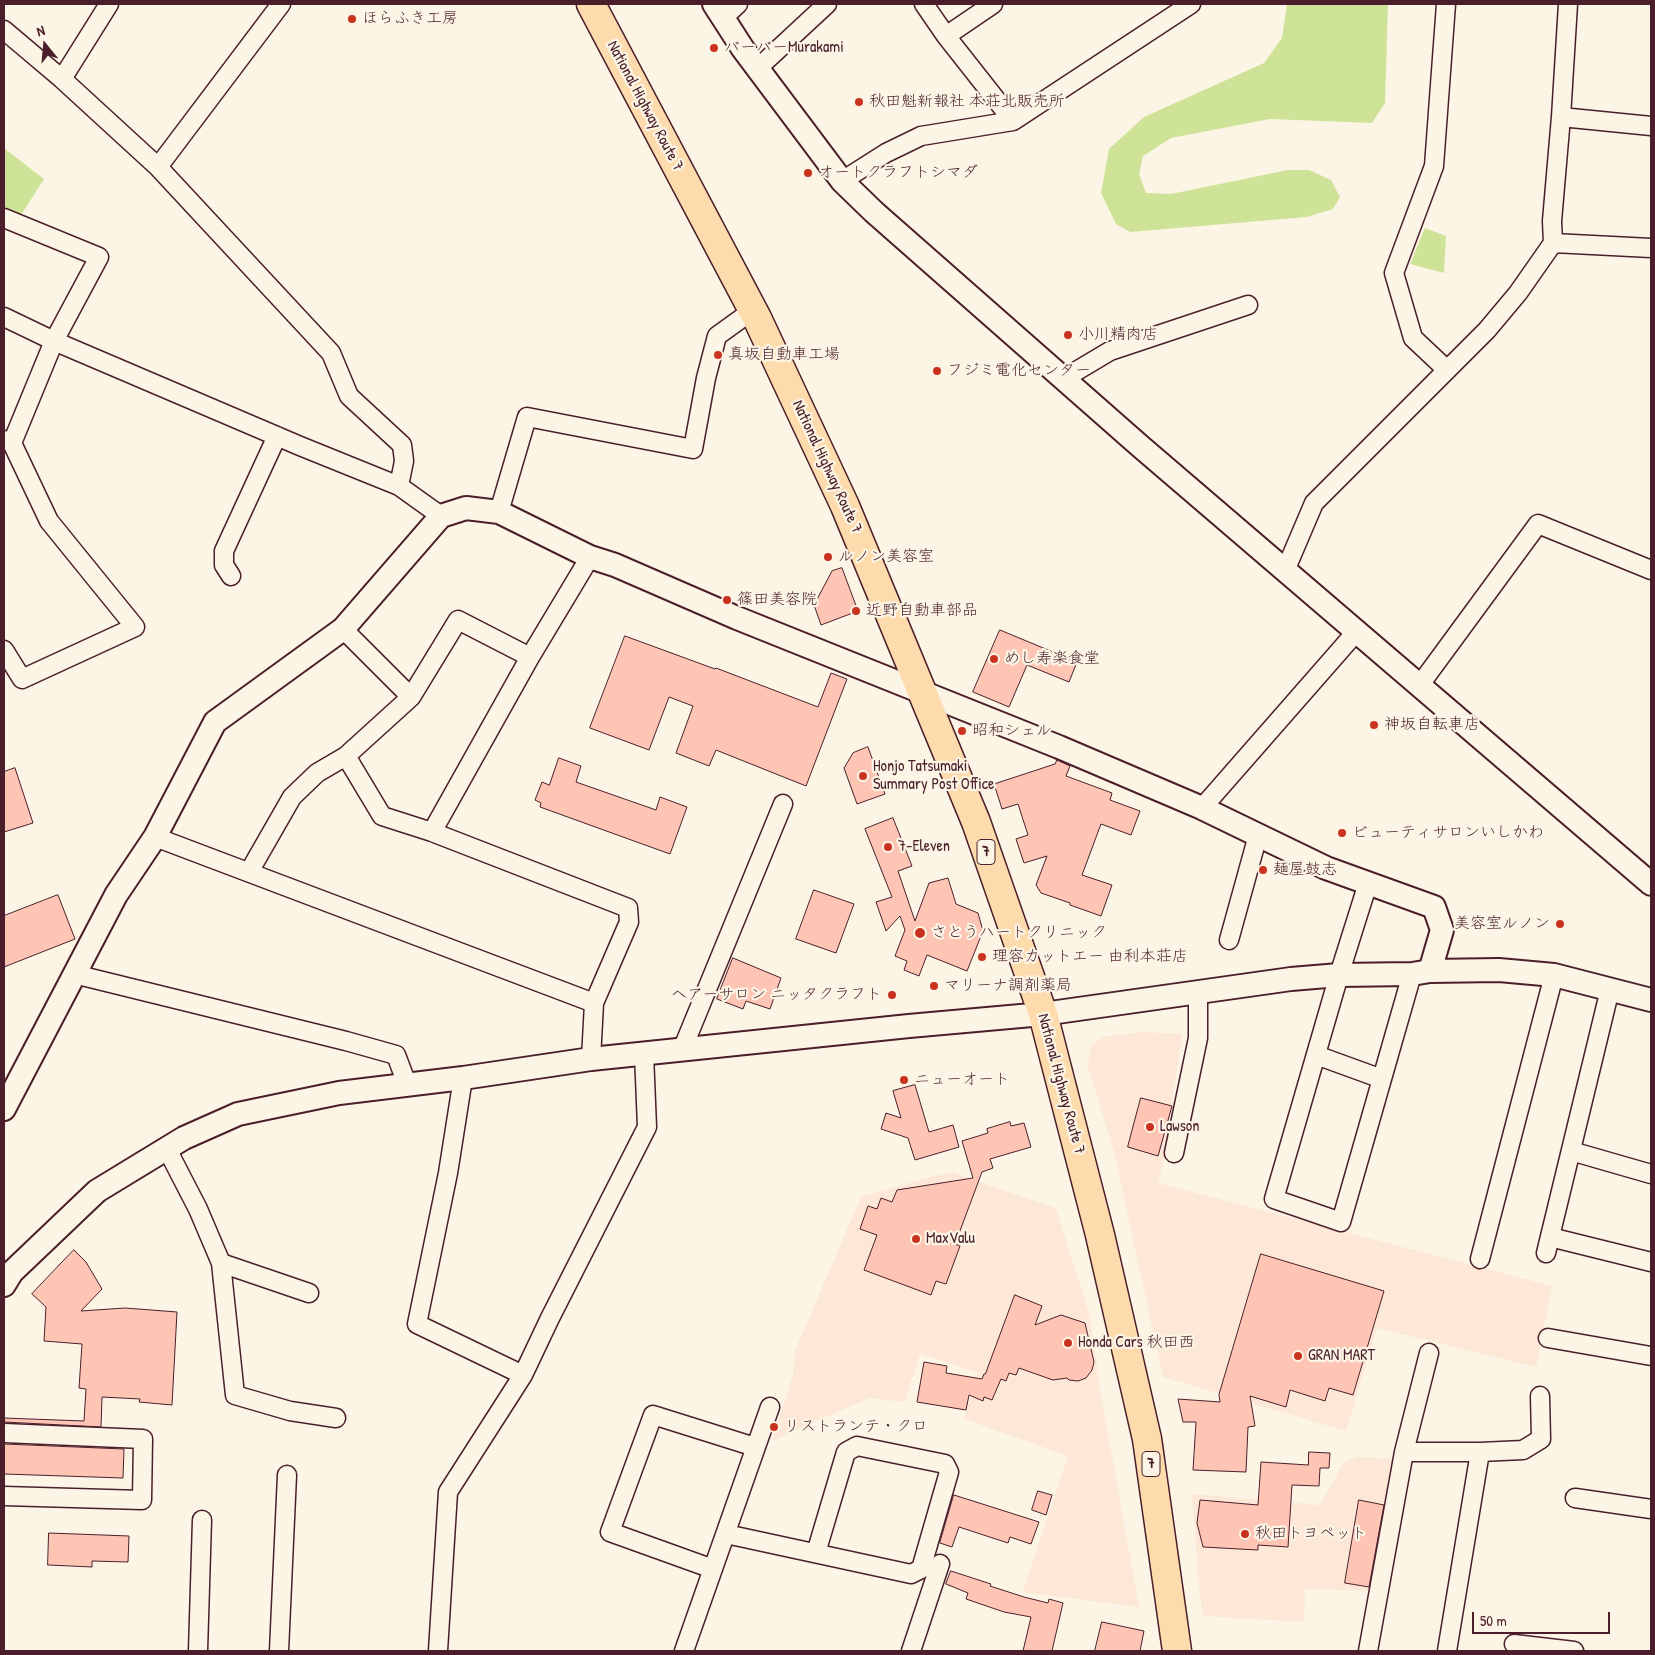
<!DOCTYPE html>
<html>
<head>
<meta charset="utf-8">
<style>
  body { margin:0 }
  #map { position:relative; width:1655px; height:1655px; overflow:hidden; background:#fcf5e5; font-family:"Patrick Hand",sans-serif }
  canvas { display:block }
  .frame { position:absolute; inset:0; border:5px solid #4a1f2b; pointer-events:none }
  .north { position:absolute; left:20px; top:20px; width:50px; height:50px; -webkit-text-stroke:4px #fcf5e5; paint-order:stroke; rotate:343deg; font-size:14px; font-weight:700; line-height:20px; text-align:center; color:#4a1f2b }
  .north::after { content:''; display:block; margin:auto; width:18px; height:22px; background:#4a1f2b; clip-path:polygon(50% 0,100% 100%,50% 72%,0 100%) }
  .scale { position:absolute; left:1472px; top:1612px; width:138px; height:22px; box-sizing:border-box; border:2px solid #4a1f2b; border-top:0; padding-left:6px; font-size:15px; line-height:18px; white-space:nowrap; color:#4a1f2b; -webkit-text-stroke:4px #fcf5e5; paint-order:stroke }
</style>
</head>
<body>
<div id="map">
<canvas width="1655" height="1655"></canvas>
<div class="frame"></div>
<div class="north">N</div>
<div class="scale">50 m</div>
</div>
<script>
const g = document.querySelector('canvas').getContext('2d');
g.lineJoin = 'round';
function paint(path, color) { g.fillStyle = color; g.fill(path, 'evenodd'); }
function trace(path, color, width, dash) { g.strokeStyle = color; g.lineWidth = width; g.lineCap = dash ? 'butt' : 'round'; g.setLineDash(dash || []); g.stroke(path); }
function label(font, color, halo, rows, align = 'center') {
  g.font = font + ' "Patrick Hand","Klee One",sans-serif'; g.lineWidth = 4.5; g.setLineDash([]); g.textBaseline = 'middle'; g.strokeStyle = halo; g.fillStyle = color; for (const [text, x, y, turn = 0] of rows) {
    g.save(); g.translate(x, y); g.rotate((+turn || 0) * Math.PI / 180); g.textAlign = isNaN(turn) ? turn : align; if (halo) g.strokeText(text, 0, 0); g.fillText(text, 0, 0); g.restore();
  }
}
paint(new Path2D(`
  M1144 1032 1182 1034 1172 1101 1175 1110 1158 1183 1552 1286 1536 1367 1377 1328 1346 1431 1163 1377 1114 1152 1088 1067 1090 1050 1093 1045 1102 1037Z
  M953 1173 1056 1208 1090 1317 1100 1389 1139 1607 1023 1592 1068 1456 964 1419 978 1373 920 1354 904 1402 869 1398 772 1441 793 1375 795 1351 861 1197 930 1177Z
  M1358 1457 1395 1459 1372 1591 1305 1589 1304 1622 1203 1616 1199 1587 1192 1494 1320 1505 1344 1462Z`), '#fde7d7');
paint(new Path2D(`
  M1287 4H1388L1385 103 1372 123 1270 119 1171 138 1143 156 1139 174 1146 193 1171 194 1288 170H1309L1331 180 1340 197 1333 209 1307 217 1130 232 1116 224 1101 193 1109 149 1144 117 1264 63 1282 38Z
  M4 148 44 179 21 215 4 207Z
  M1425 228 1446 236 1444 273 1410 264Z`), '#cee398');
const building = new Path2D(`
  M842 568 858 611 821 625 814 605 832 571Z
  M1000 630 1077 662 1069 682 1027 665 1009 707 973 692Z
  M625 636 715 669 716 668 818 707 831 673 847 679 806 786 716 750 709 766 676 753 693 706 669 697 649 750 590 728Z
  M868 747 885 794 857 804 844 768 853 753Z
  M559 758 581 766 576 782 656 810 660 797 687 807 670 854 540 807 541 803 535 800 542 782 549 785Z
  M1057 760 1070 766 1066 776 1112 793 1110 800 1140 811 1131 835 1101 824 1082 875 1112 885 1101 916 1070 905V903L1041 893 1036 885 1047 856 1024 863 1016 839 1028 835 1018 804 1002 809 994 784 1055 764Z
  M15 768 33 823 4 832V772Z
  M893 818 912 866 898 871 915 921 929 883 948 878 956 904 978 913 983 931 967 971 927 955 919 976 904 970 907 961 895 956 905 930 900 916 886 931 876 902 892 897 865 829Z
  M814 890 854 904 836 953 796 939Z
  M58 895 75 939 4 967V916Z
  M733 958 781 978 770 1009 746 1001 743 1009 717 999Z
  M915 1085 929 1132 953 1125 959 1147 915 1160 908 1138 881 1129 886 1113 901 1118 893 1091Z
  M1141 1098 1172 1106 1158 1156 1128 1147Z
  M1010 1122 1011 1126 1024 1123 1031 1147 990 1159 993 1168 982 1172 955 1244 960 1246 946 1284 936 1281 931 1295 864 1270 877 1235 860 1229 868 1206 877 1209 881 1198 892 1202 897 1190 973 1178 962 1141 988 1133 987 1129Z
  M74 1250 86 1262 102 1289 81 1311 125 1308 177 1312 172 1405 139 1402 140 1399 102 1397 101 1427 4 1422V1418L84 1421 86 1389 79 1388 82 1344 44 1341 46 1307 32 1294Z
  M1261 1254 1384 1291 1353 1395 1329 1388 1325 1401 1290 1390 1286 1407 1250 1396 1255 1426 1248 1427 1246 1472 1193 1470 1196 1422H1183L1178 1399 1220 1402 1219 1395Z
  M1015 1295 1042 1306 1035 1325 1061 1315 1085 1323 1094 1362 1092 1370 1086 1378 1078 1381 1069 1380 1067 1378 1053 1380 1019 1368 1016 1375 1009 1373 1006 1381 1001 1379 992 1400 984 1397 983 1401 969 1395 966 1410 917 1402 924 1362 947 1366 946 1373 982 1379 984 1374H985Z
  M4 1444 124 1449 123 1478 4 1474Z
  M1309 1452 1330 1453 1329 1468H1320L1319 1486 1292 1485 1288 1547 1258 1545V1550L1203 1547 1197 1523 1200 1500 1258 1505 1261 1462 1308 1465Z
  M1038 1491 1052 1495 1046 1515 1032 1510Z
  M954 1495 1039 1522 1031 1544 1010 1537 1008 1543 959 1527 952 1547 940 1543Z
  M1359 1500 1384 1505 1369 1587 1345 1583Z
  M49 1533 129 1536 128 1562 92 1561V1567L48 1565Z
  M951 1571 991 1584 990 1586 1024 1597 1048 1603 1049 1599 1063 1603 1052 1651H1023L1031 1617 1004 1612 966 1599 968 1593 946 1584Z
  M1102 1622 1144 1631 1140 1651H1095Z`);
paint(building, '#fec5b5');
trace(building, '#4a1f2b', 1);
const minor = new Path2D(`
  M924 4 946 36 993 4
  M1446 4 1434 166 1394 273 1413 338 1447 370
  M723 18 738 4
  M4 30 62 79 158 167 331 353 349 396 402 445 404 461 399 486
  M946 36 1013 121
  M758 68 827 4
  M62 79 109 4
  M1561 117 1651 126
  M158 167 281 4
  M842 181 886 153 921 136 1013 121 1191 4
  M4 218 99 257 54 341 12 443
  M1553 243 1651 248
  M4 317 54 341 300 446 399 486 441 516
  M1063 379 1110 351 1248 305
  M4 440 12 443 49 521 135 627 22 679 4 650
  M499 512 527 417 693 449 706 378 717 336 753 310
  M1285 571 1314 503 1487 330 1518 293 1553 243 1552 221 1561 117 1568 4
  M231 576 224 565V551L277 436
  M343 629 411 697
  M530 657 590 557
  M1419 686 1538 524 1651 570
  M346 756 411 697 458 620 530 657 432 832
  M1202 808 1357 631
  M155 837 594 1003 629 922 628 908 432 832 382 816 346 756 317 773 292 797 249 872
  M1368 883 1339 975 1274 1199 1341 1222 1412 974
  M1229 940 1258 835
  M74 974 346 1041 396 1055 407 1084
  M682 1050 783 804
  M1316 1055 1382 1079
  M591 1059 594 1003
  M463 1078 448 1173 417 1324 523 1375
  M167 1149 198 1209 221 1263 235 1395 290 1411 336 1418
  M1571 1151 1651 1174
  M1174 1153 1198 1038V992
  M1550 1237 1651 1262
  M1546 1253 1610 989
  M1480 1259 1554 975
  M221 1263 309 1293
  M1548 1338 1651 1356
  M4 1433 143 1439 142 1500 4 1496
  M1404 1452H1480L1523 1450 1541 1439 1540 1396
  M1575 1498 1651 1509
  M726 1534 911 1574 921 1569 949 1472 945 1464 857 1446 846 1452 816 1553
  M713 1569 610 1532 653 1415 755 1447
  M1514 1644 1574 1651
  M198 1651 202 1520
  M279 1651 287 1475
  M438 1651 448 1492 523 1375 550 1318 647 1127 644 1054
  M684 1651 770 1407
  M911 1651 940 1564
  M1368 1651 1404 1452 1429 1353
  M1447 1651 1480 1452`);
const tertiary = new Path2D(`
  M714 4 743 49 842 181 874 212 1140 446 1651 884
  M4 1109 116 895 155 837 215 722 343 629 441 516 466 508 499 512 590 557 615 565 737 618 1059 747 1202 808 1326 868 1434 907 1442 930 1430 971
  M4 1285 12 1272 97 1191 184 1138 238 1114 339 1093 463 1078 591 1059 909 1026 1043 1014 1291 979 1339 975 1412 974 1430 971 1499 970 1554 975 1651 1000`);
const trunk = new Path2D(`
  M591 4 757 318 845 506 976 822 1043 1014 1100 1235 1147 1439 1177 1651`);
trace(minor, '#4a1f2b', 21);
trace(tertiary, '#4a1f2b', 26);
trace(trunk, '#4a1f2b', 31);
trace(minor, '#fcf5e5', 18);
trace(tertiary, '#fcf5e5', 22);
trace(trunk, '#fedbac', 28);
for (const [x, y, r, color] of [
  [352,19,5,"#c8321e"],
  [714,48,5,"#c8321e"],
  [859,102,5,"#c8321e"],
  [808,173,5,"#c8321e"],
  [1068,335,5,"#c8321e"],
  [718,355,5,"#c8321e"],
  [937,371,5,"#c8321e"],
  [828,557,5,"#c8321e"],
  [727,600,5,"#c8321e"],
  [856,611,5,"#c8321e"],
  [994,659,5,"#c8321e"],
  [1374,725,5,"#c8321e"],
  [962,731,5,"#c8321e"],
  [863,776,5,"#c8321e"],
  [1342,833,5,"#c8321e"],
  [888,847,5,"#c8321e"],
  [1263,870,5,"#c8321e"],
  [1560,924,5,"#c8321e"],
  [920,933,6,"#c8321e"],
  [982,957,5,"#c8321e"],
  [934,986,5,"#c8321e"],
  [892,995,5,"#c8321e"],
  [904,1080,5,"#c8321e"],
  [1150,1127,5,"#c8321e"],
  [916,1239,5,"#c8321e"],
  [1068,1343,5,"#c8321e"],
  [1298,1356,5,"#c8321e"],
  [774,1427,5,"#c8321e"],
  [1245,1534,5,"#c8321e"]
]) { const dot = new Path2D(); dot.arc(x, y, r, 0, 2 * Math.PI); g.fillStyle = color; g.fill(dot); trace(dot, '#fcf5e5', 2); }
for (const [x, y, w] of [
  [986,852,18],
  [1151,1464,18]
]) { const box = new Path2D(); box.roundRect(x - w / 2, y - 12.5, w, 25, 4); g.fillStyle = '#fcf5e5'; g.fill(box); trace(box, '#4a1f2b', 1); }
label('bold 15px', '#4a1f2b', null, [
  ["7",986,852],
  ["7",1151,1464]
]);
label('16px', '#4a1f2b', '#fcf5e5', [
  ["ほらふき工房",362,19],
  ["バーバーMurakami",724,48],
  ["秋田魁新報社 本荘北販売所",869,102],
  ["オートクラフトシマダ",818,173],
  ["小川精肉店",1078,335],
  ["真坂自動車工場",728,355],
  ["フジミ電化センター",947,371],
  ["ルノン美容室",838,557],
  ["篠田美容院",737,600],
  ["近野自動車部品",866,611],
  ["めし寿楽食堂",1004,659],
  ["神坂自転車店",1384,725],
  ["昭和シェル",972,731],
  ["Honjo Tatsumaki",873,767],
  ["Summary Post Office",873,785],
  ["ビューティサロンいしかわ",1352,833],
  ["7-Eleven",898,847],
  ["麺屋鼓志",1273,870],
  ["美容室ルノン",1550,924,"right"],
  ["さとうハートクリニック",931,933],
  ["理容カットエー 由利本荘店",992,957],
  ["マリーナ調剤薬局",944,986],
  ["ヘアーサロン ニッタクラフト",882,995,"right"],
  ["ニューオート",914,1080],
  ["Lawson",1160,1127],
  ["MaxValu",926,1239],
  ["Honda Cars 秋田西",1078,1343],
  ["GRAN MART",1308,1356],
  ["リストランテ・クロ",784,1427],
  ["秋田トヨペット",1255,1534]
], 'left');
label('16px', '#4a1f2b', '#fcf5e5', [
  ["National Highway Route 7",645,106,62],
  ["National Highway Route 7",827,467,65],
  ["National Highway Route 7",1061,1084,75]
]);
</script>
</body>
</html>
